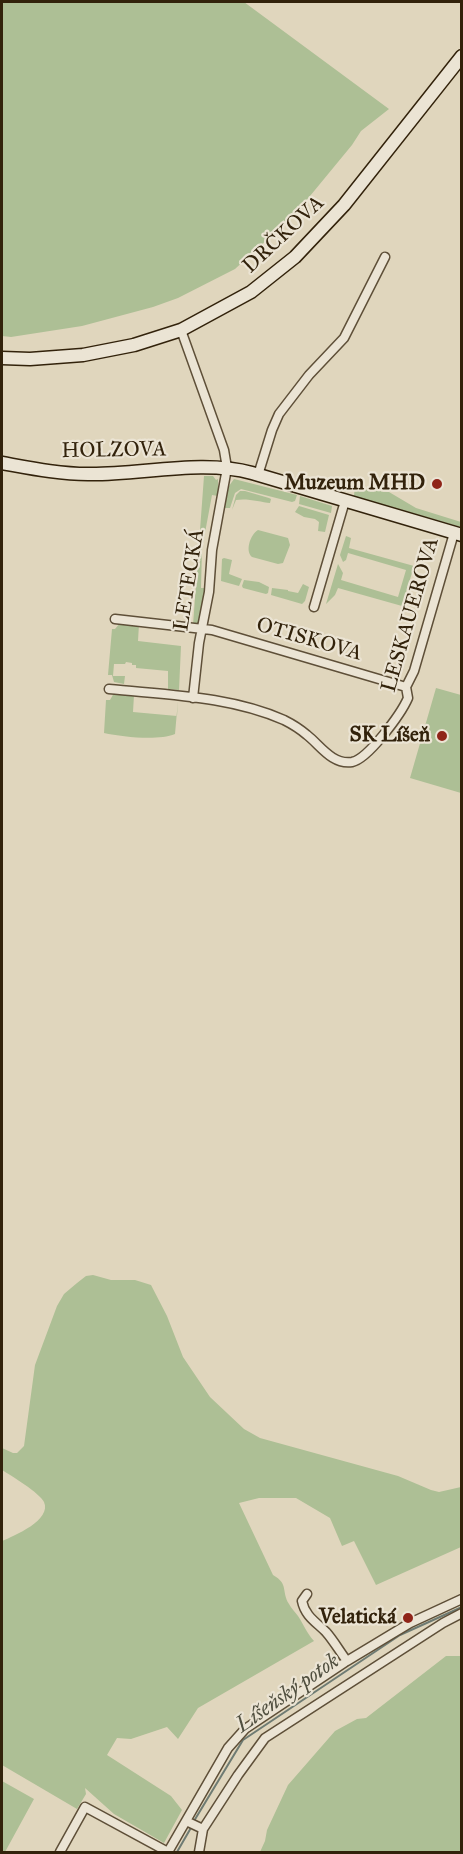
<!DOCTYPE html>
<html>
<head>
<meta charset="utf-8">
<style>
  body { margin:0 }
  #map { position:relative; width:463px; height:1854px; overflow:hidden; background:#e0d6bd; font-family:"IM FELL Great Primer",serif }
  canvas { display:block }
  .frame { position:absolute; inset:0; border:3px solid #32220b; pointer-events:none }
</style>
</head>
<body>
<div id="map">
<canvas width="463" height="1854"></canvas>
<div class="frame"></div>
</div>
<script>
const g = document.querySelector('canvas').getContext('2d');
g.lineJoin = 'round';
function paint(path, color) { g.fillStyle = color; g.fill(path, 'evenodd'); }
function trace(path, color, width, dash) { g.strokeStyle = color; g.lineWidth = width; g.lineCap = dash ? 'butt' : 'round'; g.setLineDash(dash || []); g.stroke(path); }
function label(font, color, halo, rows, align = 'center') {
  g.font = font + ' "IM FELL Great Primer",serif'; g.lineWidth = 4.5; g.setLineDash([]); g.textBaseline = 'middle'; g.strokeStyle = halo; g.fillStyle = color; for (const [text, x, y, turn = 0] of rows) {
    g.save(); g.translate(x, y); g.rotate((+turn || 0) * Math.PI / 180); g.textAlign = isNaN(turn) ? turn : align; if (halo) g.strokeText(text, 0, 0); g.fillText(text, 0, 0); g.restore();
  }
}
paint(new Path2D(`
  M2 2H244L389 109 361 131 352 145 296 213 235 269 178 298 153 307 82 326 11 337 2 336Z
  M204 476H213L216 480 218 479V496L212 495 202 549 201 588H206L200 622 193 625Z
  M234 479 297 495 295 501 292 502 241 489 235 493 230 508H224L229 486Z
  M355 485 368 490 389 492 416 508 461 522V527L354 496Z
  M240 491H245L269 498 271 499 270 503C261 502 247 498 236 500L232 510 236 495Z
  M300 496 332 506 331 513 299 504Z
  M299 506 329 515 325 532 318 531 319 522 315 519 304 517 295 512Z
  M258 530 288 538 290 545 283 563 278 564 252 557C245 551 250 535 258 530Z
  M346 536 351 538 349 548 414 566 402 606 338 588 335 595 326 604 338 564 343 573 341 580 398 597 406 570 348 553 346 560 343 562 340 555Z
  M224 558 232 560 229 574 242 579 239 586 221 581 222 559Z
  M244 580 259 582 269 587 268 593 266 594 243 588 242 586Z
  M303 584 309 587 305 601 302 604 271 595 272 588 288 590V591L298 593Z
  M120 623 139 624 138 641 181 646 179 690 168 689V671L136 668V665H132V663L126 662 125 664H114L113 676H125L124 684 114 682 112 675H108L112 629H115Z
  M436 688 461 695V793L410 778Z
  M114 693 134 695 133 712 177 716 178 700 175 734C158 741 123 737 104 733L106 700H110Z
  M93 1275 111 1280H135L151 1285 167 1316 183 1357 210 1397 244 1429 260 1438 398 1476 431 1490 439 1492 461 1487V1547L376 1585 354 1541 342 1546 330 1518 296 1498H259L239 1503 273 1575C289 1584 281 1591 289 1604 291 1608 295 1612 298 1616 304 1625 306 1632 314 1641L198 1708 178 1739 167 1727 131 1739 117 1738 107 1755 171 1796 182 1810 164 1843 114 1814 85 1788 86 1794 77 1809 2 1765V1541C14 1536 52 1520 44 1502 40 1493 10 1475 2 1470V1448L13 1453H17L24 1446 35 1365 57 1306 64 1294 77 1283 86 1276Z
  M446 1656H461V1852H260L265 1841 267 1830 288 1785 335 1731 357 1719 366 1718Z
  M2 1781 34 1799 5 1852H2Z`), '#adbf95');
trace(new Path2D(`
  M194 1821 243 1740 400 1635 462 1607
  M177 1852 192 1826`), '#6e7b73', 2);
const street = new Path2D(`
  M181 330 224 450 227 468 212 550 209 592 199 643 193 698
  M258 475 272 430 279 414 309 375 344 338 385 257
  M314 607 345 501
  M115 619 212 630 406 687
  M109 689C167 695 230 696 284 720 292 724 300 729 307 735 320 745 332 765 352 762 368 759 401 714 408 698L406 687 414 671 454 533
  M307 1594 302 1601C305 1616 316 1622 326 1632 334 1641 340 1652 347 1661
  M186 1821 203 1829 199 1852
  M203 1829 238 1775 265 1738 443 1623 462 1613
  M60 1852 85 1807 168 1852
  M168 1852 228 1748 245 1729 347 1661 410 1623 462 1599`);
const secondary = new Path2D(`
  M2 358 30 359 83 355 134 345 181 330 251 292 295 257 344 205 462 56
  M2 463C30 468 59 474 88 474 140 475 202 459 252 473L462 535`);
trace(street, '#5e4f38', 11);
trace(secondary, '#32220b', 15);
trace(street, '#ebe4d4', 8);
trace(secondary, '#ebe4d4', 12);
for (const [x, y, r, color] of [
  [437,484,6,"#8f2418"],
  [442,736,6,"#8f2418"],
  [408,1618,6,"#8f2418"]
]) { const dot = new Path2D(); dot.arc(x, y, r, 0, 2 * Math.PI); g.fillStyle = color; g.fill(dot); trace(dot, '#ebe4d4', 2); }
label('21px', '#32220b', '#ebe4d4', [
  ["DRČKOVA",284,235,-43],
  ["HOLZOVA",114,451,-1],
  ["LETECKÁ",190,580,-81],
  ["LESKAUEROVA",411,615,-74],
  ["OTISKOVA",309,640,16]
]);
label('bold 21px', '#32220b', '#ebe4d4', [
  ["Muzeum MHD",425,484],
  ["SK Líšeň",430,736],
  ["Velatická",396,1618]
], 'right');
label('italic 22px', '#504f3f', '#ebe4d4', [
  ["Líšeňský potok",288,1694,-35]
]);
</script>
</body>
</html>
